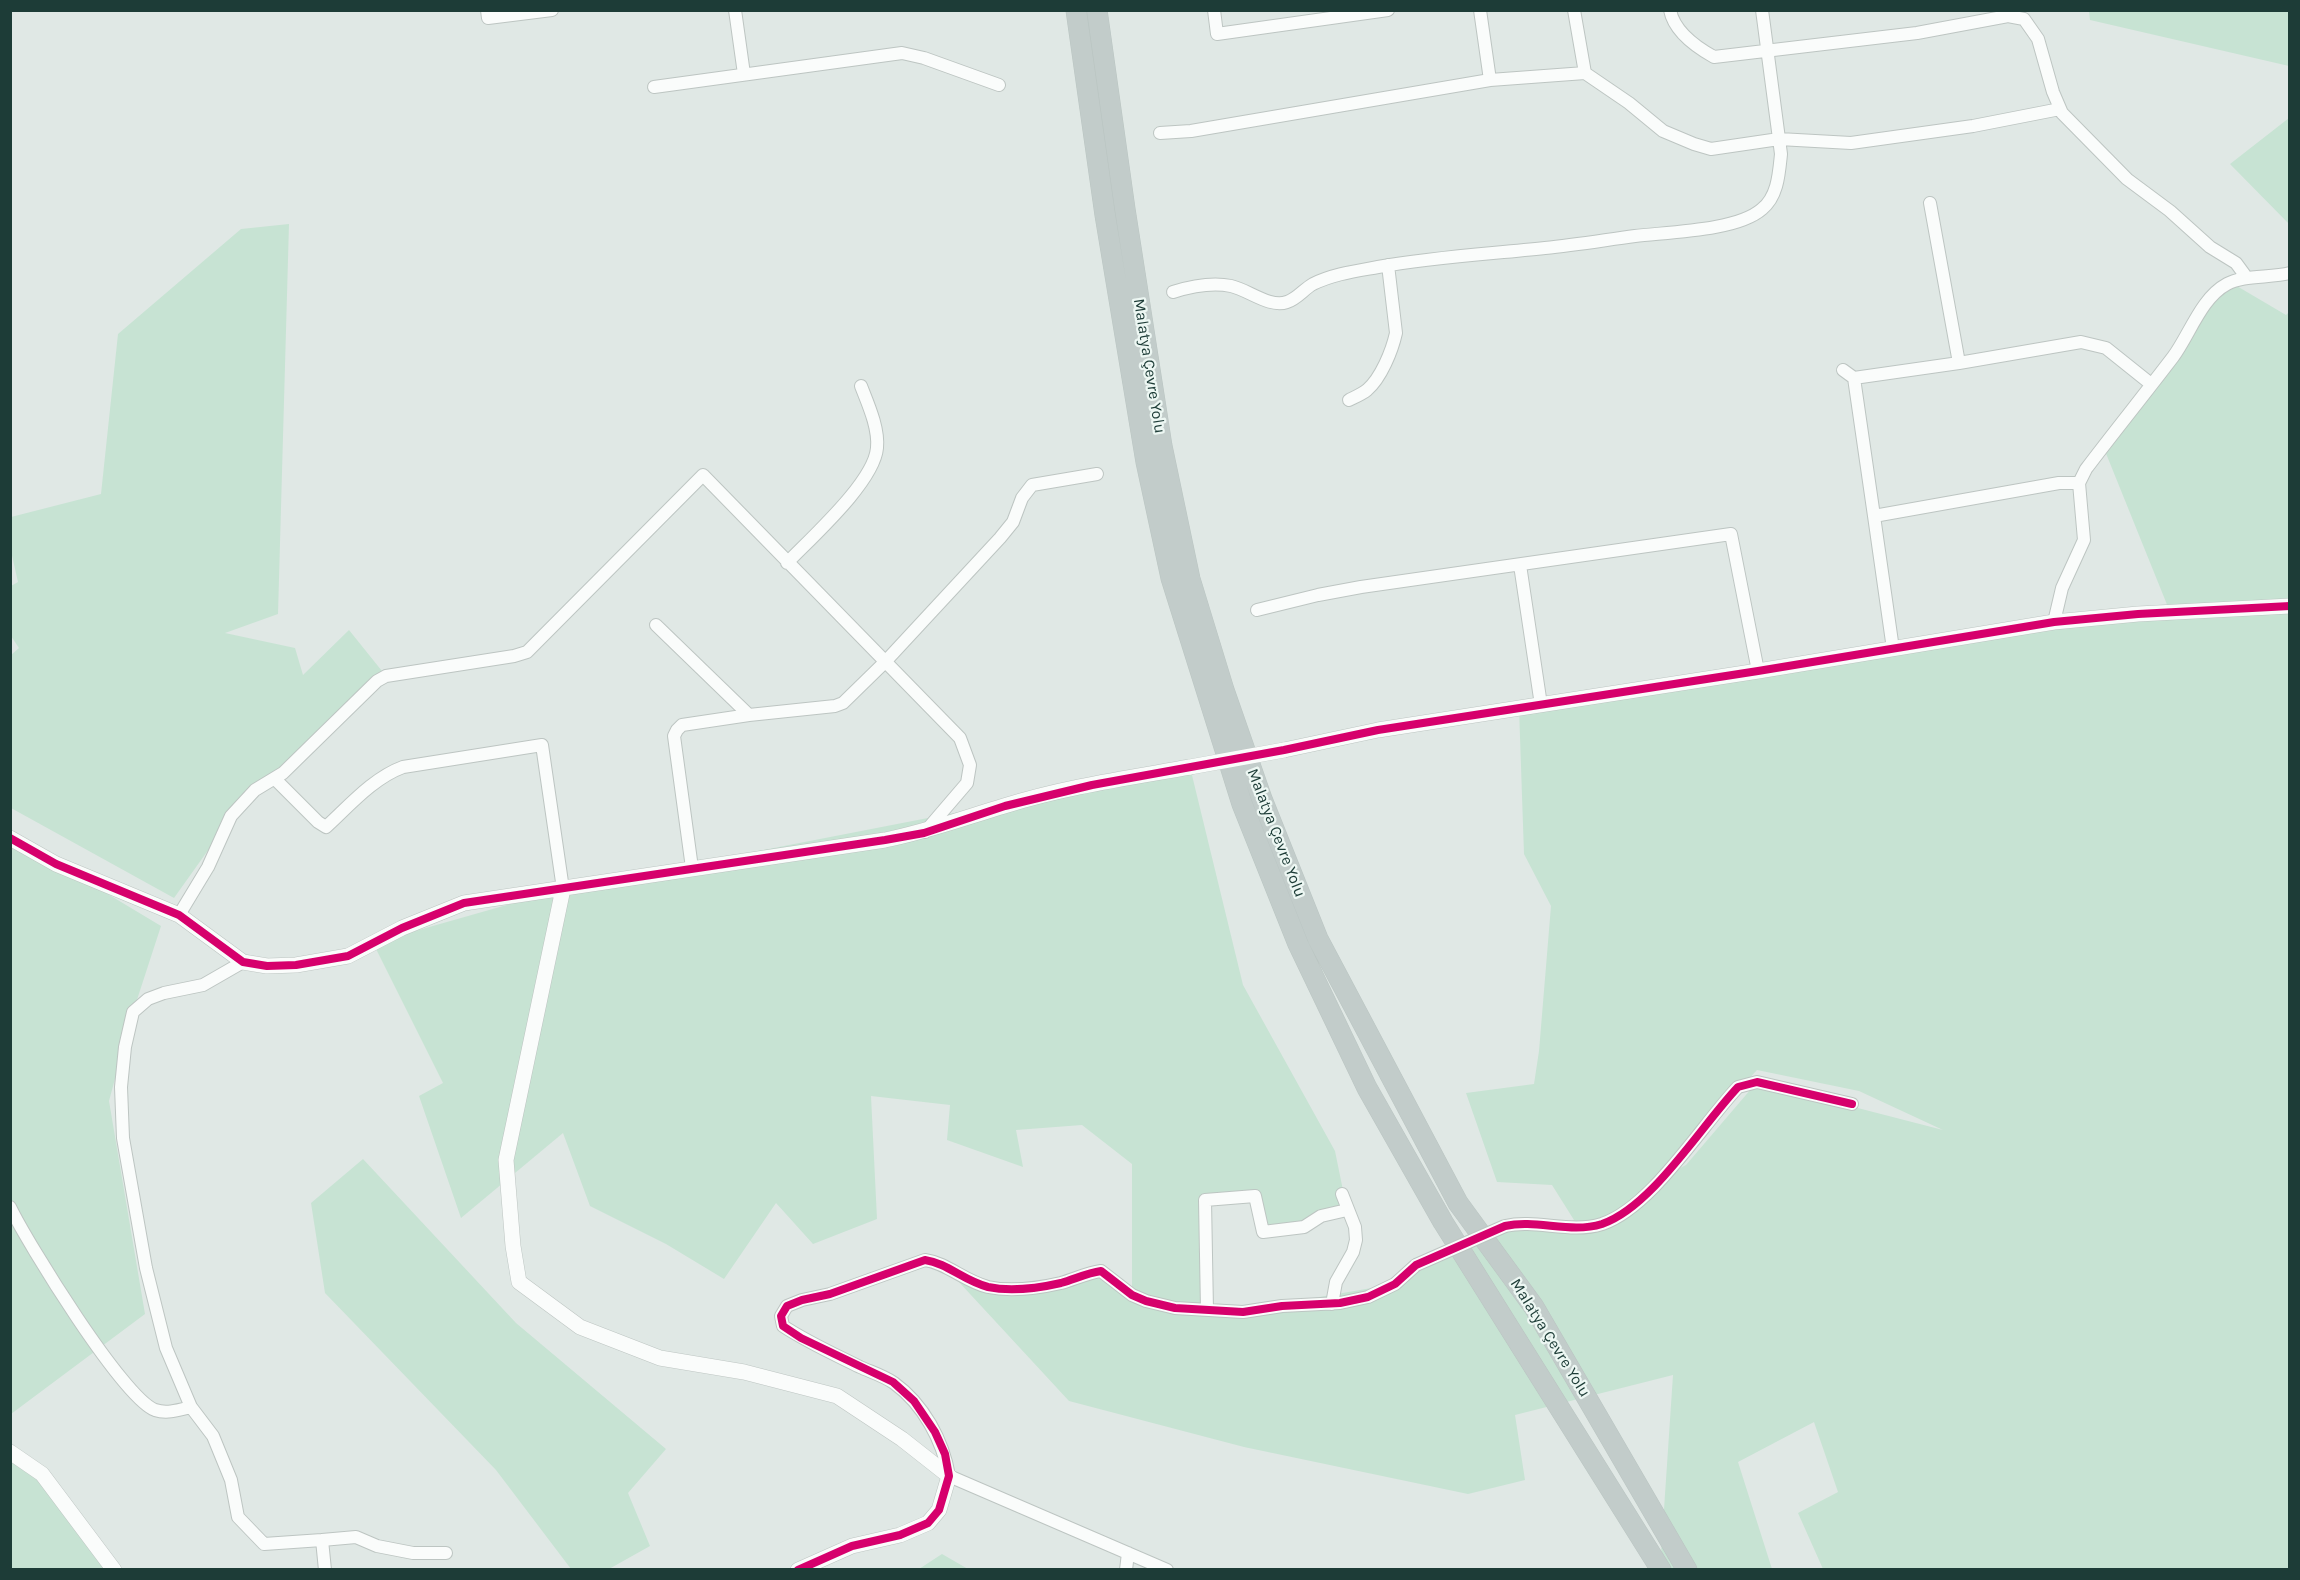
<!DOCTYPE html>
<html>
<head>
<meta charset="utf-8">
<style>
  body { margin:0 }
  #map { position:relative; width:2300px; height:1580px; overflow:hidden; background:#e0e8e5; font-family:Karla,sans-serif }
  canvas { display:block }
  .frame { position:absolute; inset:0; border:12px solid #1d3c37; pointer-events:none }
</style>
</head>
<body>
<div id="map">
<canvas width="2300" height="1580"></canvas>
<div class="frame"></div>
</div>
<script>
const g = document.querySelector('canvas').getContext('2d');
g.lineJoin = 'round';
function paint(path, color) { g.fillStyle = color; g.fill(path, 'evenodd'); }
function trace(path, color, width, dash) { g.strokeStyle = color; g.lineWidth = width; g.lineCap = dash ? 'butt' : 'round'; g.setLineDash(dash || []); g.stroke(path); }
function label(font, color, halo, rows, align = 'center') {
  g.font = font + ' Karla,sans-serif'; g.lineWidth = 4.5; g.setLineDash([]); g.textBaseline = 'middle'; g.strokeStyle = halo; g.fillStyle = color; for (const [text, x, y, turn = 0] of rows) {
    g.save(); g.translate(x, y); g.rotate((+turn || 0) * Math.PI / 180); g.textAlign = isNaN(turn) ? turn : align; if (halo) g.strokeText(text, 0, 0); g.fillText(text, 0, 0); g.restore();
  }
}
paint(new Path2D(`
  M2089 11H2289V66L2090 20Z
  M2289 118V224L2230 164Z
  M289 224 278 614 225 633 295 648 303 675 349 630 386 676 241 804 174 898 11 808V655L19 648 11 636V586L18 582 11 551V517L101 494 118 334 241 229Z
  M2230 282 2286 315 2289 312V604L2170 612 2103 446Z
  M2289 606V1569H1823L1798 1513 1838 1492 1814 1422 1738 1462 1772 1569H1660L1673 1375 1515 1415 1525 1480 1468 1494 1244 1447 1069 1401 946 1268 969 1281 1015 1289 1101 1271 1132 1288V1164L1082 1125 1016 1130 1023 1167 947 1140 950 1105 871 1096 877 1219 813 1244 776 1203 724 1279 666 1244 590 1206 563 1133 461 1218 419 1096 443 1083 373 943 563 889 1190 767 1243 985 1335 1151 1347 1210 1263 1232 1255 1196 1206 1200 1207 1305 1232 1312 1395 1284 1505 1226 1556 1227 1574 1220 1552 1185 1497 1182 1466 1093 1534 1084 1539 1051 1551 906 1524 854 1519 708 2103 617ZM1757 1070 1859 1091 1943 1130 1757 1082 1686 1165 1653 1182Z
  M11 836 161 926 133 1012 109 1101 145 1314 11 1414Z
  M363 1159 516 1323 666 1449 628 1493 650 1546 609 1569H571L496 1470 325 1293 311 1203Z
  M10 1458 42 1474 120 1569H11Z
  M942 1554 968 1569H919Z`), '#c7e3d3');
const minor = new Path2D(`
  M487 10 488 18 552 10
  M735 10 744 74
  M1214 10 1217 34 1388 10
  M1480 10 1490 80
  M1574 10 1585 73 1629 103 1663 131 1694 144 1711 149 1779 139 1851 143 1973 126 2060 109
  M1670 10C1674 31 1696 47 1714 57L1917 33 2008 16 2024 19 2038 39 2053 92 2062 113 2127 179 2170 211 2210 247 2236 263 2247 278
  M654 87 902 53 924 58 999 85
  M1160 133 1191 131 1490 80 1585 73
  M1930 203 1959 363
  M1173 292C1192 286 1211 282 1231 286 1249 290 1269 308 1287 302 1297 299 1304 289 1313 284 1333 274 1356 271 1378 267 1434 257 1489 254 1545 248 1575 245 1605 240 1635 236 1669 232 1737 231 1762 209 1778 196 1779 173 1781 154L1762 10
  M1843 370 1854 378
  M1349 400C1355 397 1362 394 1367 390 1381 378 1392 351 1396 333L1388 265
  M1874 516 1854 378 1959 363 2081 342 2106 348 2151 384
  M787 563C812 537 874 482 877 448 879 428 868 404 861 386
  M1520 565 1541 705
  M1257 610 1318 595 1361 587 1731 534 1758 671
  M2054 622 2062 588 2084 540 2079 483 2086 469C2114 432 2144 395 2173 357 2190 334 2201 298 2227 284 2243 275 2270 278 2290 273
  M656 625 749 715
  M1893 649 1874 516 2059 483H2079
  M275 779 318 822 326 827C349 806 373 778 403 767L542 745 563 889
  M692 868 674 736 677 730 682 725 749 715 835 706 843 703 885 662 1000 538 1013 522 1022 498 1032 485 1097 474
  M179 915 208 867 231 816 255 790 283 773 377 681 386 676 514 656 527 652 703 475 960 738 970 765 967 783 925 832
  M243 962 203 985 164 993 148 999 133 1012 125 1047 121 1087 123 1138 146 1268 166 1348 191 1407 213 1436 231 1480 238 1517 264 1544 322 1540 325 1570
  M10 1207C28 1244 123 1398 155 1410 167 1414 179 1410 191 1407
  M1505 1226C1537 1219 1570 1234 1602 1224 1652 1207 1701 1126 1738 1087L1757 1082 1852 1104
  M1332 1304 1336 1282 1353 1252 1356 1240 1355 1227 1342 1194
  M1207 1310 1205 1200 1255 1196 1263 1232 1304 1227 1321 1216 1347 1210
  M322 1540 356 1537 377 1546 413 1553H446
  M1126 1570 1128 1553
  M1167 1570 949 1476C943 1440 923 1404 894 1383 884 1376 871 1372 860 1367 834 1354 807 1342 783 1326L781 1316 787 1306 802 1300 830 1294 925 1260C947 1263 964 1281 988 1287 1011 1292 1039 1288 1061 1283 1075 1279 1087 1273 1101 1271L1132 1295 1146 1301 1175 1308 1243 1312 1282 1306 1340 1303 1368 1297 1395 1284 1416 1265`);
const tertiary = new Path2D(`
  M1284 750 1378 730 1758 671 2054 622 2138 614 2290 606
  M10 838 56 864 179 915 243 962 267 966 296 965 348 956 402 928 464 903 885 840C926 832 964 818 1004 806 1064 787 1128 778 1190 767
  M563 889 506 1160 513 1246 519 1282 580 1327 660 1358 744 1372 837 1396 902 1439 949 1476 939 1510 928 1523 900 1535 852 1546 798 1570
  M10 1452 42 1474 114 1570`);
const trunk = new Path2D(`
  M1076 10 1105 215 1146 462 1171 578 1242 804 1298 944 1367 1088 1443 1222 1661 1570
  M1097 10 1125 209 1162 446 1190 579 1224 690 1262 799 1318 939 1458 1203 1534 1307 1687 1570`);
trace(minor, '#bdc5c2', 14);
trace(tertiary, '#bdc5c2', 16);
trace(trunk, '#bac5c2', 21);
trace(minor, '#fafcfb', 12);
trace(tertiary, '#fafcfb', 15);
trace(trunk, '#c2ccca', 20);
const minorBridge = new Path2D(`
  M1416 1265 1505 1226`);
const tertiaryBridge = new Path2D(`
  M1190 767 1284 750`);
trace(minorBridge, '#bdc5c2', 14, []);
trace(tertiaryBridge, '#bdc5c2', 16, []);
trace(minorBridge, '#fafcfb', 12);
trace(tertiaryBridge, '#fafcfb', 15);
trace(new Path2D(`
  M10 838 56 864 179 915 243 962 267 966 296 965 348 956 402 928 464 903 885 840 924 833 1005 806 1092 785 1284 750 1378 730 1758 671 2054 622 2138 614 2290 606
  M798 1570 852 1546 900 1535 928 1523 939 1510 949 1476 945 1454 935 1432 914 1401 893 1382 801 1338 783 1326 781 1316 787 1306 802 1300 830 1294 925 1260C947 1263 964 1281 988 1287 1011 1292 1039 1288 1061 1283 1075 1279 1087 1273 1101 1271L1132 1295 1146 1301 1175 1308 1243 1312 1282 1306 1340 1303 1368 1297 1395 1284 1416 1265 1505 1226C1537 1219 1570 1234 1602 1224 1652 1207 1701 1126 1738 1087L1757 1082 1852 1104`), '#d6006c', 8);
label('16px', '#1d3c37', '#edf7f3', [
  ["Malatya Çevre Yolu",1149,366,81],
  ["Malatya Çevre Yolu",1276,833,69],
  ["Malatya Çevre Yolu",1550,1338,58]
]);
</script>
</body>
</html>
